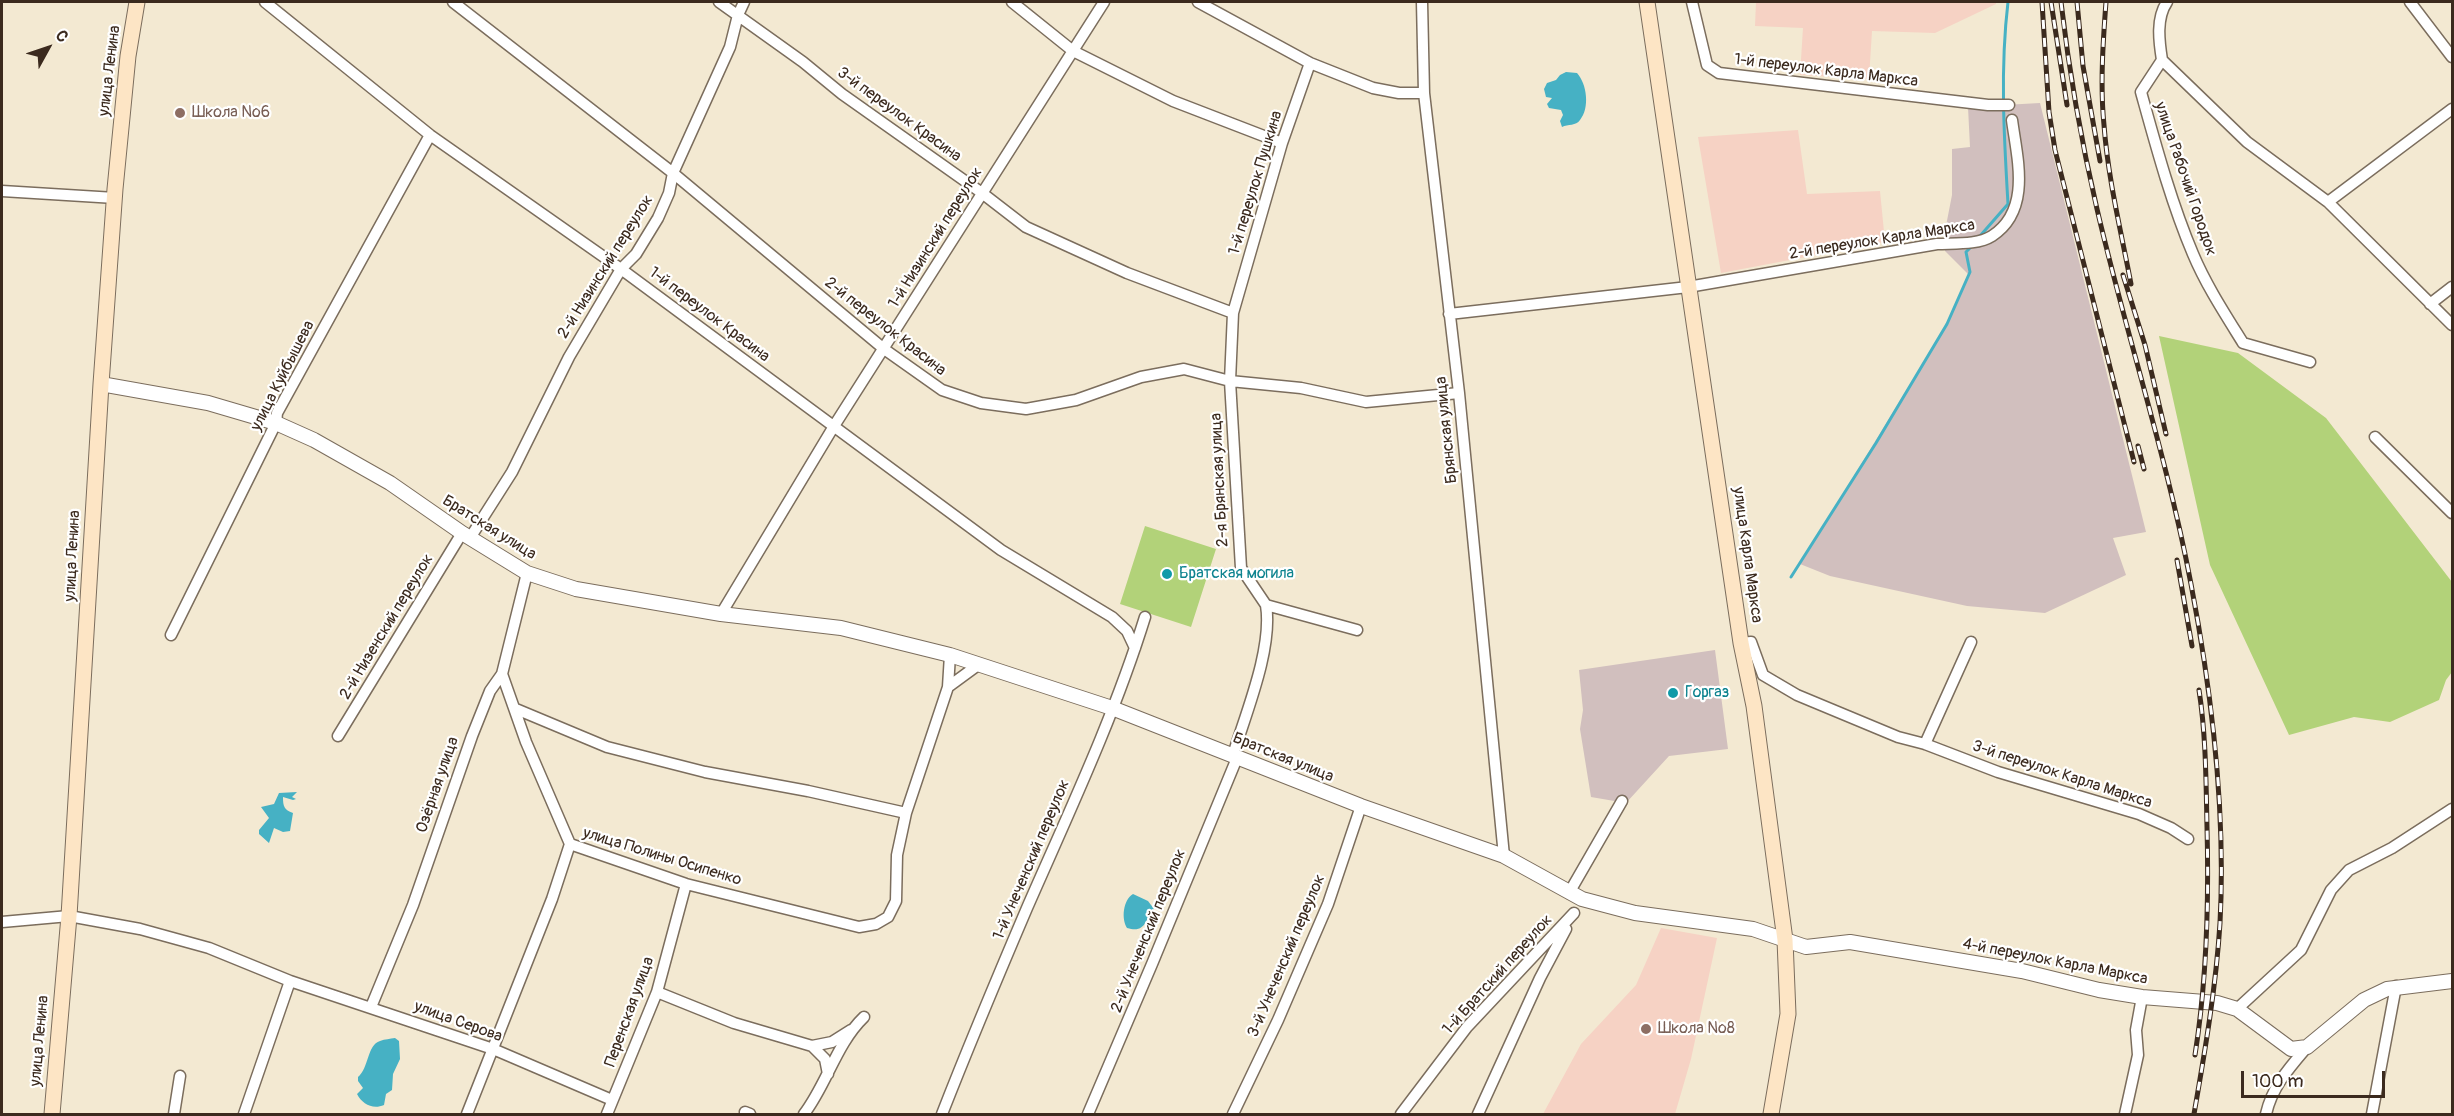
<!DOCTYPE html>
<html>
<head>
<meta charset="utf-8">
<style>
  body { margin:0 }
  #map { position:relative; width:2454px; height:1116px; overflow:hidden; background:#f3e9d2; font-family:Pangolin,sans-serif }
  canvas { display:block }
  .frame { position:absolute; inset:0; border:3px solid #3b2a1e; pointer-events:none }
  .north { position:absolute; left:18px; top:18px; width:60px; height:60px; -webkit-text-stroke:4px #fff; paint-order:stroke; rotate:50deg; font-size:16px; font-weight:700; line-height:24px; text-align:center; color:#3b2a1e }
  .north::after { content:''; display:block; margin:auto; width:21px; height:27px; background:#3b2a1e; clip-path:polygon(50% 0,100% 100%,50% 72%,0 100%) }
  .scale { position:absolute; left:2241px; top:1071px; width:144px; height:27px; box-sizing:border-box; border:3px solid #3b2a1e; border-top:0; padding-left:8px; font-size:18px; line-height:21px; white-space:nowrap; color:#3b2a1e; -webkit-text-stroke:4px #fff; paint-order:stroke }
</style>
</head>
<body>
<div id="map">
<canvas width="2454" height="1116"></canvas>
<div class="frame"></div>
<div class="north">С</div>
<div class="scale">100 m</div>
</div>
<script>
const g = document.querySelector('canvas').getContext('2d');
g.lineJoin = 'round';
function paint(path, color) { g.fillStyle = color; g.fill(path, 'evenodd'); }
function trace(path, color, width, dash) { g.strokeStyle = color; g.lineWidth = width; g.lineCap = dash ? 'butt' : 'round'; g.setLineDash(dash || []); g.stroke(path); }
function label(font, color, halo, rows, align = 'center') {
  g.font = font + ' Pangolin,sans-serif'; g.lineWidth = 4.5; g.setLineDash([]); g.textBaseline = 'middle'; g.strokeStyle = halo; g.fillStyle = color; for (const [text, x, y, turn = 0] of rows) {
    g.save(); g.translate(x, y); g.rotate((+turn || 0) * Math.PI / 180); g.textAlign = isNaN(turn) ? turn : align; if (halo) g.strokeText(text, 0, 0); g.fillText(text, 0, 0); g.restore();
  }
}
paint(new Path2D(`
  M1756 2H1996V4L1935 33 1872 31 1869 79 1800 75 1803 28 1755 26Z
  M1798 130 1807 194 1880 191 1885 242 1721 273 1698 137Z
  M1661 928 1717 938 1691 1059 1675 1114H1543L1581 1044 1636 985Z`), '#f6d2c4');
paint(new Path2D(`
  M2040 103 2146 532 2113 538 2126 575 2045 613 1967 606 1830 576 1800 564 1947 324 1969 275 1945 251 1944 236 1952 195V149L1970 147 1968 107Z
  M1715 650 1728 749 1669 756 1626 803 1591 797 1580 729 1583 710 1579 670Z`), '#d1bfbe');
paint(new Path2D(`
  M2159 336 2238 353 2326 418 2452 582V672L2446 680 2439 700 2390 722 2354 717 2289 735 2210 565Z
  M1145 526 1216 549 1191 627 1120 604Z`), '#b2d279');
paint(new Path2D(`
  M1566 72 1577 73C1587 84 1590 108 1580 120 1576 126 1568 124 1562 127L1560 121 1563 115 1561 110 1549 108 1547 104 1552 98 1546 97 1544 89 1547 83 1556 80 1560 75Z
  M297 792 292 797 296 799 293 800 283 797C283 806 284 810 293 813L290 831 283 832 274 828 269 843 259 834V830L269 818 261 807 274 804 279 793Z
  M1133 894 1148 901 1154 909C1145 919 1146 934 1127 928 1121 919 1123 900 1133 894Z
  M395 1038 399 1041 400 1059 393 1074 392 1090 386 1094 384 1105C373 1110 362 1104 357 1094L363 1088 358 1081V1077C369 1068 367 1045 380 1041 385 1039 390 1039 395 1038Z`), '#46b1c4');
trace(new Path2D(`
  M1980 236 2008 204C2004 137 2000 69 2008 2
  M1791 577 1876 443 1947 324 1970 272 1966 252 1972 246`), '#46b1c4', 3);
const minor = new Path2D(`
  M265 2 430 135 621 269 1001 550 1112 617 1127 631 1135 648
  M453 2 673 173 884 349 942 390 981 403 1026 409 1076 400 1141 377 1184 369 1230 381 1301 388 1366 402 1459 393
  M719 2 803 62 842 94 982 193 1026 227 1127 273 1233 313
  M1012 2 1073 51 1173 101 1282 143
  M1198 2 1310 63 1373 88 1399 93H1424
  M1422 2 1424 93 1459 393 1504 856
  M1692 2 1707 65 1719 73 1988 105H2009
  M2410 2 2452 57
  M2162 60C2159 41 2156 18 2167 2
  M1310 63 1282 143 1233 313 1230 381 1241 568 1266 605 1357 630
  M2 191 115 198
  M2328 202 2452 109
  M2430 304 2452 287
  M1449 314 1688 287 1937 244C1954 243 1978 245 1992 236 2032 210 2017 158 2012 120
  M2310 362 2243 343C2225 314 2206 285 2193 254 2171 202 2156 146 2141 92L2162 60 2247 142 2328 202 2452 325
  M2375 437 2452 513
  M470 538 512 472 569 357 621 269 636 254 658 218 669 193 673 173 730 47 738 15 744 2
  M721 614 834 426 1104 2
  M171 635 276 423 277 413 430 135
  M1741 643 1751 642 1763 675 1797 695 1898 737 1925 744 1998 772 2139 814 2171 828 2188 839
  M502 674 526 742 570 844 686 884 859 927 876 924 888 917 896 901 897 855 906 813 948 687 950 655
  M948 687 978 665
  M516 709 607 747 705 772 808 791 906 813
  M338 736 462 533
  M1925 744 1971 642
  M1233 755C1246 713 1273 648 1266 605
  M1569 893 1622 801
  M2 922 69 916 140 929 209 948 290 981 493 1049 612 1100
  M657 992 734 1023 812 1046 832 1042 851 1030
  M371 1007 413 905 472 736 490 691 502 674 527 573
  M2237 1009 2301 950 2331 890 2349 870 2392 848 2452 809
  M812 1046 825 1059 828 1074
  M745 1112 750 1114
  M174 1114 180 1076
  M244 1114 290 981
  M467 1114 552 899 570 844
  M607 1114 657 992 686 884
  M804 1114C827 1084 836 1044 864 1017
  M942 1114C969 1045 998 976 1027 908 1069 812 1114 717 1145 617
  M1088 1114 1152 964 1237 758
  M1233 1114 1278 1020 1328 904 1361 806
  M1401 1114 1467 1027 1574 913
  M1478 1114 1540 978 1566 929
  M2125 1114 2138 1055 2136 1030 2142 997
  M2266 1114C2272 1087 2289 1068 2307 1047
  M2372 1114 2396 986`);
const tertiary = new Path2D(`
  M101 384 208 403 276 423 314 440 390 483 462 533 527 573 576 589 721 614 841 628 950 655 1112 708 1361 806 1504 856 1582 899 1635 913 1753 929 1806 947 1850 942 2022 971 2099 990 2142 997 2217 1003 2237 1009 2291 1049 2307 1047 2364 1000 2387 989 2452 981`);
const secondary = new Path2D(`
  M1647 2 1741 643 1754 706 1785 940 1788 1014 1771 1114
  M52 1114 69 916 101 384 115 189 128 56 137 2`);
trace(minor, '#7b6d5d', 13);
trace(tertiary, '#7b6d5d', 16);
trace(secondary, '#7b6d5d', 17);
trace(minor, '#fff', 10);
trace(tertiary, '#fff', 14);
trace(secondary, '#fde5c5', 15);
const rail = new Path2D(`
  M2042 2 2049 112 2055 150 2134 462
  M2051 2 2067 105
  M2061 2C2069 71 2081 140 2097 209 2126 334 2167 457 2191 584 2212 694 2226 810 2220 923 2216 987 2205 1051 2194 1114
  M2077 2 2083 66 2100 161
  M2106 2C2103 42 2100 85 2104 125 2108 179 2121 231 2131 284
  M2123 275 2145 345 2166 434
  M2138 446 2144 469
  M2177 560 2192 646
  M2195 1055C2207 979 2209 904 2207 827 2206 782 2206 735 2199 690`);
trace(rail, '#3b2a1e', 5);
trace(rail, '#fff', 3, [9]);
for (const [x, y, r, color] of [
  [180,113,6,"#8d6e63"],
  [1167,574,6,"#0f9aa8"],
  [1673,693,6,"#0f9aa8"],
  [1646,1029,6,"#8d6e63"]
]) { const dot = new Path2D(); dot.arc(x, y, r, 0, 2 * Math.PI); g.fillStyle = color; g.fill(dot); trace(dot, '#fff', 2); }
label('16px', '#3b2a1e', '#fff', [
  ["улица Ленина",110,71,-83],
  ["1-й переулок Карла Маркса",1826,71,7],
  ["3-й переулок Красина",899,115,36],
  ["улица Рабочий Городок",2185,179,71],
  ["1-й переулок Пушкина",1256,183,-73],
  ["1-й Низинский переулок",936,238,-58],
  ["2-й переулок Карла Маркса",1882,240,-9],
  ["2-й Низинский переулок",606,267,-58],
  ["1-й переулок Красина",709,315,37],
  ["2-й переулок Красина",885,327,38],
  ["улица Куйбышева",283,376,-63],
  ["Брянская улица",1447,430,-96],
  ["2-я Брянская улица",1220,480,-93],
  ["Братская улица",489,528,32],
  ["улица Карла Маркса",1747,555,82],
  ["улица Ленина",73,556,-87],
  ["2-й Низенский переулок",387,627,-59],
  ["Братская улица",1283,758,22],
  ["3-й переулок Карла Маркса",2062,775,18],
  ["Озёрная улица",438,785,-71],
  ["улица Полины Осипенко",662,857,17],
  ["1-й Унеченский переулок",1032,860,-67],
  ["2-й Унеченский переулок",1149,931,-68],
  ["3-й Унеченский переулок",1287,956,-67],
  ["4-й переулок Карла Маркса",2055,962,11],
  ["1-й Братский переулок",1498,975,-48],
  ["Перенская улица",630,1012,-70],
  ["улица Серова",458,1022,20],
  ["улица Ленина",40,1041,-85]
]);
label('16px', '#785e54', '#fff', [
  ["Школа №6",192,113],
  ["Школа №8",1658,1029]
], 'left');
label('16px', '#0d838f', '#fff', [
  ["Братская могила",1179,574],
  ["Горгаз",1685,693]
], 'left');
</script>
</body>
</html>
